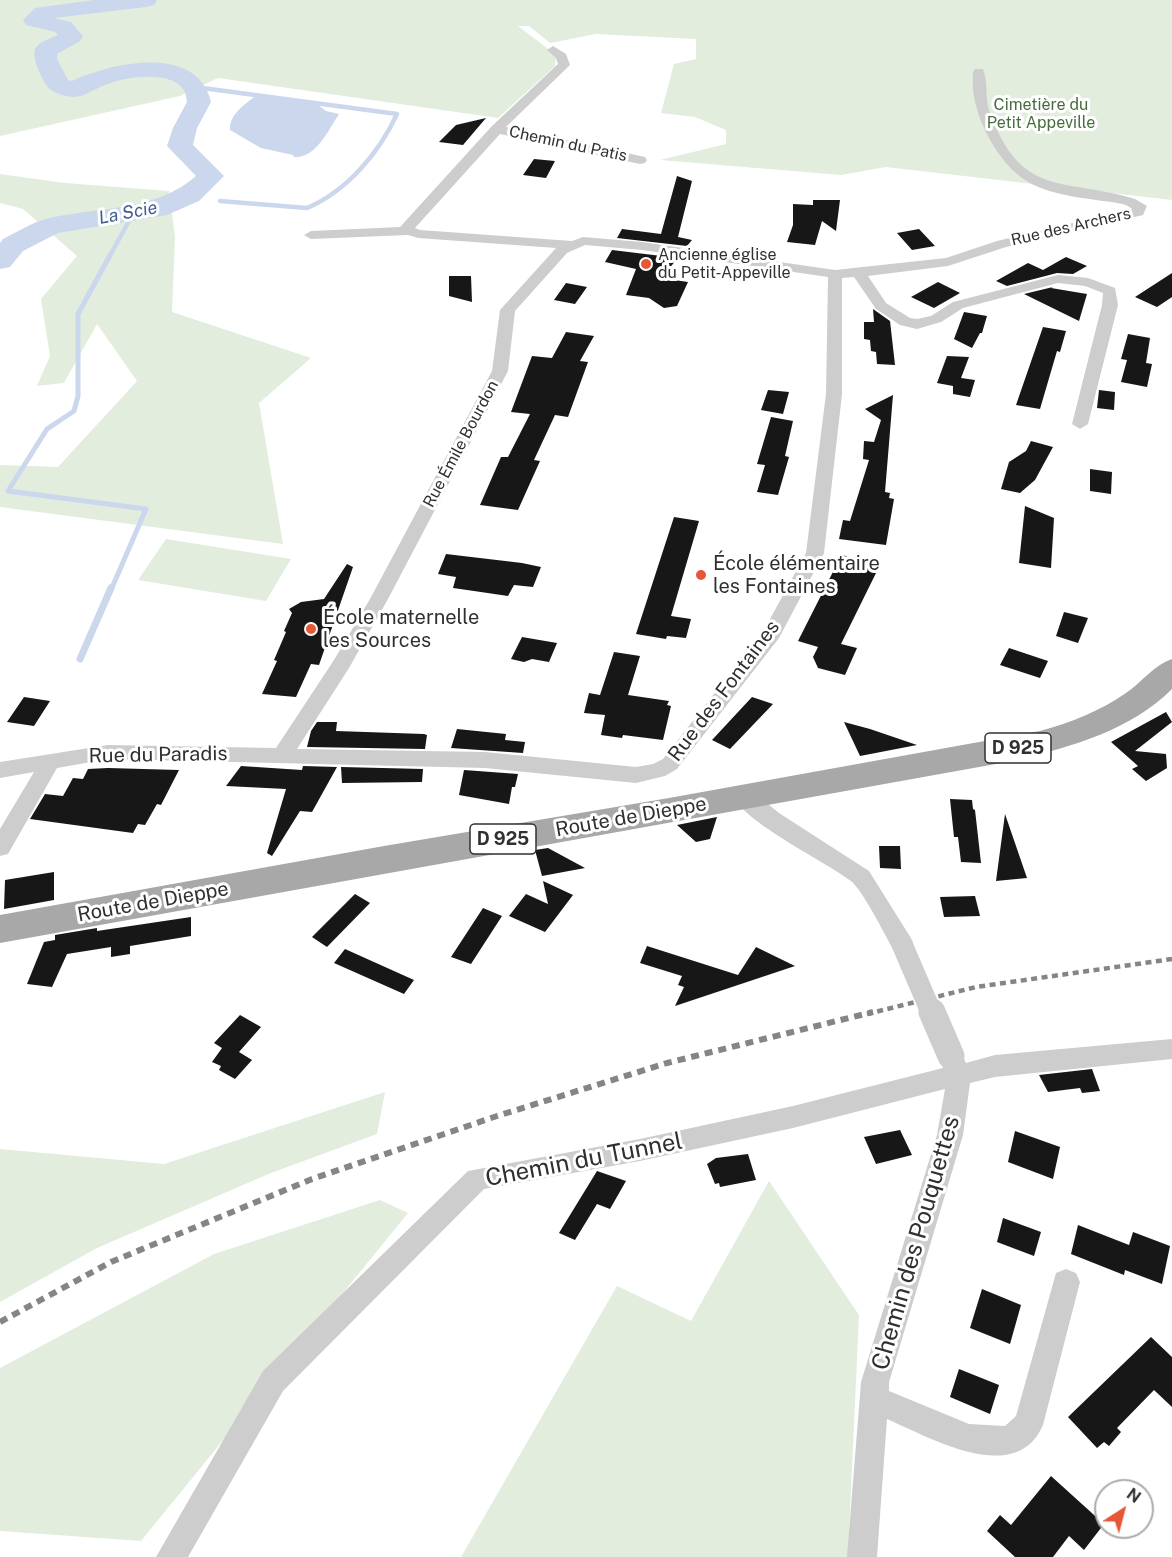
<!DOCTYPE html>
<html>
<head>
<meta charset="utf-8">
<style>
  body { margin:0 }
  #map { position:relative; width:1172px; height:1557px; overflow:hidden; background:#fff; font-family:"Public Sans",sans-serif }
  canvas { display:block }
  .north { position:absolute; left:1094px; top:1479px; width:60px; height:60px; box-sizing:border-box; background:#fff; border:2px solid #acacac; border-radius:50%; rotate:36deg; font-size:16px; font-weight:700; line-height:24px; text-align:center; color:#303030 }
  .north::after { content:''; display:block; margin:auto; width:21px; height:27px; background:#e55735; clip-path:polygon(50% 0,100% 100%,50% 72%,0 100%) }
</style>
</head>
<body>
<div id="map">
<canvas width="1172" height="1557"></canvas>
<div class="north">N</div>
</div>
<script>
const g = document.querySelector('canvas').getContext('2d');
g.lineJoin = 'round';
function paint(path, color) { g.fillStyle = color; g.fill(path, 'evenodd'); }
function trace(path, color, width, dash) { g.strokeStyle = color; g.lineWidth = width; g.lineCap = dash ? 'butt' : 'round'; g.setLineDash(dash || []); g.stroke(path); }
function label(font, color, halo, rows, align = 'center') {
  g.font = font + ' "Public Sans",sans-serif'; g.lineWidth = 6; g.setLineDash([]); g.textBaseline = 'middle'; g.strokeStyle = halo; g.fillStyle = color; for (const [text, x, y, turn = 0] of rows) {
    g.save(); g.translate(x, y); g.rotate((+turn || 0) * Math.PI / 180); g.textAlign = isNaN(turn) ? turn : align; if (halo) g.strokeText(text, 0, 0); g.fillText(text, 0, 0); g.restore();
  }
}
paint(new Path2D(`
  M0 0H1172V200L886 167 841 175 660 160 726 144V130L695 117 661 113 674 64 696 59V39L596 34 550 43 529 26H518L551 51 556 58 555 66 498 118 218 78 180 96 0 136Z
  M0 174 65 183 169 191 175 237 172 312 311 358 259 403 283 544 0 507V465L58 467 137 381 97 324 64 383 37 386 50 356 41 299 77 256 23 209 0 203Z
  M166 539 291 559 266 601 138 580Z
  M385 1092 377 1134 271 1173 97 1248 0 1302V1149L164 1164Z
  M769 1181 859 1315 848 1557H461L617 1286 691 1321Z
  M380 1200 408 1213 141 1541 0 1531V1368L214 1254Z`), '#e2edde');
paint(new Path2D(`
  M254 97 318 105 326 111 339 114C329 129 316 159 294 157L293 155 261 148 230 130C229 115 244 105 254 97Z`), '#cbd7ec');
trace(new Path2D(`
  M195 87 397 114C379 153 347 191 307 208L220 201
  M108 259 134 212`), '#cbd7ec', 4.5);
trace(new Path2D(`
  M109 257 78 314V396L74 411 47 429 8 491 146 509 111 590`), '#cbd7ec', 5);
trace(new Path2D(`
  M80 659 111 588`), '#cbd7ec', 7);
paint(new Path2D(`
  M94 0H157L154 5 146 7 54 18 71 22 83 36 80 41 57 54V59L68 80 72 81C111 63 197 43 211 102L197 128 193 145 224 176 199 201 167 215 58 233 23 251 10 267 0 269V243L3 239C17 232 31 223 46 219 97 206 154 213 196 176L167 146 173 128 187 102C186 98 186 92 183 89 170 70 125 77 108 84 97 87 85 97 73 97 68 97 56 94 51 90 44 86 31 57 35 49 38 42 51 38 58 35L55 32 26 25 23 20 35 8Z`), '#cbd7ec');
paint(new Path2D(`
  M486 118 463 145 439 142 456 125Z
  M534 159 555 161 546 178 523 175Z
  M677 176 692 181 678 237 692 240 687 246 617 238 622 229 661 234Z
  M813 200H840L836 231 822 221 815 245 787 242 793 225V204L813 205Z
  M919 229 935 246 912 250 897 233Z
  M612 250 678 258 661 278 688 282 677 306 664 308 649 298 626 295 636 269 605 262Z
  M1066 257 1087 266 1073 274 1057 273 1007 286 996 281 1028 263 1043 270Z
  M1172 273V297L1157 307 1135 297Z
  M449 276H471L472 302 449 296Z
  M938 282 960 293 934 308 911 297Z
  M566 283 587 287 575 304 554 300Z
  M1053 287 1051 288 1087 294 1079 321 1024 294Z
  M873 309 890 321 895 365 877 364 876 352 871 351 870 340 864 339V322H874Z
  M964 312 987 316 982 333H980L972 348 954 339Z
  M1043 327 1066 331 1060 352 1057 351 1040 409 1016 405Z
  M566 332 594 336 580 361 588 362 568 417 555 415 534 460 540 461 518 510 480 505 501 457H508L530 414 511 412 532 356 552 358Z
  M1128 334 1150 338 1146 363 1152 364 1147 387 1121 382 1127 360 1121 359Z
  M947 356 969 357 961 378 975 380 970 397 953 394V386L937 383Z
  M768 390 789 392 783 414 761 410Z
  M1099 390 1115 392 1114 410 1097 408Z
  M893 395 885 492 890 493 889 498 894 499 886 545 839 539 843 520 850 521 869 460 863 459 864 441 874 442 881 420 865 409Z
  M771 417 793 421 785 456 789 457 778 495 757 492 765 465 757 464Z
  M1031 441 1053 447 1035 480 1020 493 1001 489 1009 462 1026 451Z
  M1090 469 1112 472 1111 494 1090 491Z
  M1025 506 1054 518 1051 568 1019 563Z
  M674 517 699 521 671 616 691 619 686 638 667 636 666 639 636 634Z
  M446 554 522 563 541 567 533 587 514 585 508 596 474 591 453 588 456 577 438 574Z
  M842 554 876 573 841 644 857 648 845 675 818 668 813 657 818 647 798 641Z
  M347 564 353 567 319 665 311 664 296 697 262 694 277 661 274 660 286 632 284 631 292 613 289 609 301 602 324 599Z
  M1064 612 1088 618 1078 643 1056 636Z
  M522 637 557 643 549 662 532 659 524 662 511 659Z
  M1009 648 1048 661 1040 678 1000 665Z
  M614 652 640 656 628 695 669 701 667 705 671 706 663 740 623 735 622 738 601 735 605 715 584 713 589 693 600 695Z
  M24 697 50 701 34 726 7 722Z
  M752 697 773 704 730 749 712 740Z
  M1166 712 1172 722 1135 751 1166 754 1167 768 1146 781 1132 769 1138 766 1111 742Z
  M317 722H337L336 731 424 734 427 735 425 749 307 747 311 731Z
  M844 722 870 729 917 745 860 756Z
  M457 729 506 734 505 740 525 742 523 753 451 748Z
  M241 766 302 770 303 766 337 767 312 812 300 811 272 856 267 853 286 789 226 786Z
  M341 767 423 769 422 782 342 783Z
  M88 769 108 768 179 770 161 805 157 804 145 825 138 824 133 833 30 819 45 794 63 796 73 778 83 779Z
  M464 770 518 774 515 787H512L509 804 459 795Z
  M950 799 972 800 973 809 975 810 981 863 961 862 958 837H954Z
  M1005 814 1027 878 996 881Z
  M717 817 710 839 696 842 677 825Z
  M879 846H900L901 869 880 868Z
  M548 848 585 868 542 876 535 850Z
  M54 872V900L4 909 5 880Z
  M543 881 573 895 545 932 509 916 526 894 548 904Z
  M355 894 370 903 327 947 312 937Z
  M975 896 980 916 944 917 940 897Z
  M483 908 502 916 471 964 451 957Z
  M191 917V936L130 946V954L111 957V947L67 954 52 987 27 984 44 942 55 940V935L97 928V931Z
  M647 946 738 975 756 947 795 966 675 1006 684 987 678 985 682 976 640 963Z
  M345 949 414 980 404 994 334 963Z
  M240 1015 261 1027 239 1052 252 1060 235 1079 219 1070 221 1066 212 1062 222 1048 214 1043Z
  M1092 1069 1100 1091 1082 1093 1080 1088 1048 1092 1039 1075Z
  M900 1130 912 1155 876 1164 864 1137Z
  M1015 1131 1060 1147 1053 1179 1008 1162Z
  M748 1154 756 1180 720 1187 719 1183 715 1184 707 1164 716 1158Z
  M597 1171 626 1181 610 1209 597 1204 575 1240 559 1233Z
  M1003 1218 1041 1232 1034 1256 997 1242Z
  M1078 1225 1129 1245 1133 1232 1170 1246 1162 1284 1125 1270 1124 1275 1071 1254Z
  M982 1289 1021 1305 1010 1344 970 1328Z
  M1151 1337 1172 1357V1407L1154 1390 1117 1428 1121 1432 1109 1446 1104 1442 1097 1448 1068 1417Z
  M959 1369 999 1385 990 1414 950 1397Z
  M1051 1476 1104 1524 1084 1550 1069 1536 1053 1557H1015L987 1531 1000 1515 1011 1525Z`), '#171717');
paint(new Path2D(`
  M553 46 566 54 570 65 506 127 645 157 647 160 645 163 640 164 500 134 415 228 420 230 572 241 583 237 642 242 835 270 946 258 997 241 1132 209C1126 203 1112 202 1103 201 1048 193 1018 190 989 138 978 117 971 96 973 72L975 69H983C988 81 985 97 989 110 1021 200 1063 177 1135 199L1147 206 1143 215 1006 247 948 266 868 276 886 303 910 318 917 319 931 316 953 302 1058 275 1088 278 1115 288 1118 305 1088 424 1080 429 1072 424 1102 305 1103 293 1085 286 1058 283 963 308 941 322 917 329 900 325 876 309 854 277 842 278V394L824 553 779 638 677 769 665 776 636 783 485 768 108 759 57 768 8 854 0 856V829L34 772 0 778V762L108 745 276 748 334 660 370 599 492 371 500 310 556 248 418 238 408 235 311 239 304 235 311 231 400 227 492 126 558 64 556 58 547 50ZM585 245 642 250 828 277 826 394 806 553 764 630 663 759 653 764 636 767 485 752 297 749 349 668 388 599 508 371 515 311 567 253Z
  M744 789 752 791 779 813 869 871 909 935 913 942 909 949 901 951 893 949C884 933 863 891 851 881 823 860 749 825 733 797L736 791Z
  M1172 1039V1059L995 1077 970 1083 963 1135 889 1382V1391L969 1424 1005 1426 1016 1416 1056 1273 1066 1269 1076 1273 1080 1282 1043 1425C1016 1488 929 1437 887 1419L877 1557H847L861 1382 937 1135 945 1089 793 1128 640 1161 484 1189 283 1391 188 1557H156L263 1371 468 1171 640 1139 793 1106 943 1068 941 1062 944 1055 953 1052 962 1055 966 1063 995 1055Z`), '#cdcdcd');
paint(new Path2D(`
  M1172 659V689C1131 730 1073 746 1018 760L0 943V915L384 846 669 798 1040 731C1070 723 1100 711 1126 693 1142 682 1154 665 1172 659Z`), '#a8a8a8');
trace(new Path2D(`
  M867 1014 976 987 1172 959`), '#858585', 4.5, [6, 4.5]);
trace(new Path2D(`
  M0 1322 111 1262 312 1179 497 1116 667 1063 873 1012`), '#858585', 6, [8, 6]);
trace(new Path2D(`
  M901 942 932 1014`), '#cdcdcd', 21);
trace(new Path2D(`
  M932 1012 951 1056`), '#cdcdcd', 27);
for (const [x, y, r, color] of [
  [646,264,6,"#e55735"],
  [701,575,6,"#e55735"],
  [311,629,6,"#e55735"]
]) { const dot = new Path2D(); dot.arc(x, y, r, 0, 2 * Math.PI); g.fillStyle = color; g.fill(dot); trace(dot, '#fff', 2); }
label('16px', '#476c3d', '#fff', [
  ["Cimetière du",1041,105],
  ["Petit Appeville",1041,123]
]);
label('16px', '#303030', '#fff', [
  ["Chemin du Patis",568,144,12],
  ["Rue des Archers",1071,227,-13],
  ["Rue Émile Bourdon",461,444,-62]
]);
label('16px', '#303030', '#fff', [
  ["Ancienne église",658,255],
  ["du Petit-Appeville",658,273]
], 'left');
label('italic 18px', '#3e5b93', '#fff', [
  ["La Scie",128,213,-11]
]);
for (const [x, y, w] of [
  [1018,748,66],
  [503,839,66]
]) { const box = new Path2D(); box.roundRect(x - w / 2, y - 15, w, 30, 4.5); g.fillStyle = '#fff'; g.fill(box); trace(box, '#303030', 1.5); }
label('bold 18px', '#303030', null, [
  ["D 925",1018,748],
  ["D 925",503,839]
]);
label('20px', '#303030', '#fff', [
  ["École élémentaire",713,564],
  ["les Fontaines",713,587],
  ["École maternelle",323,618],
  ["les Sources",323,641]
], 'left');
label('20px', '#303030', '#fff', [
  ["Rue des Fontaines",724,691,-53],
  ["Rue du Paradis",158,755,-1],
  ["Route de Dieppe",631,817,-10],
  ["Route de Dieppe",153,902,-10]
]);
label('24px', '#303030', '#fff', [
  ["Chemin du Tunnel",584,1160,-11],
  ["Chemin des Pouquettes",916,1243,-74]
]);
</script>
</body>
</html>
